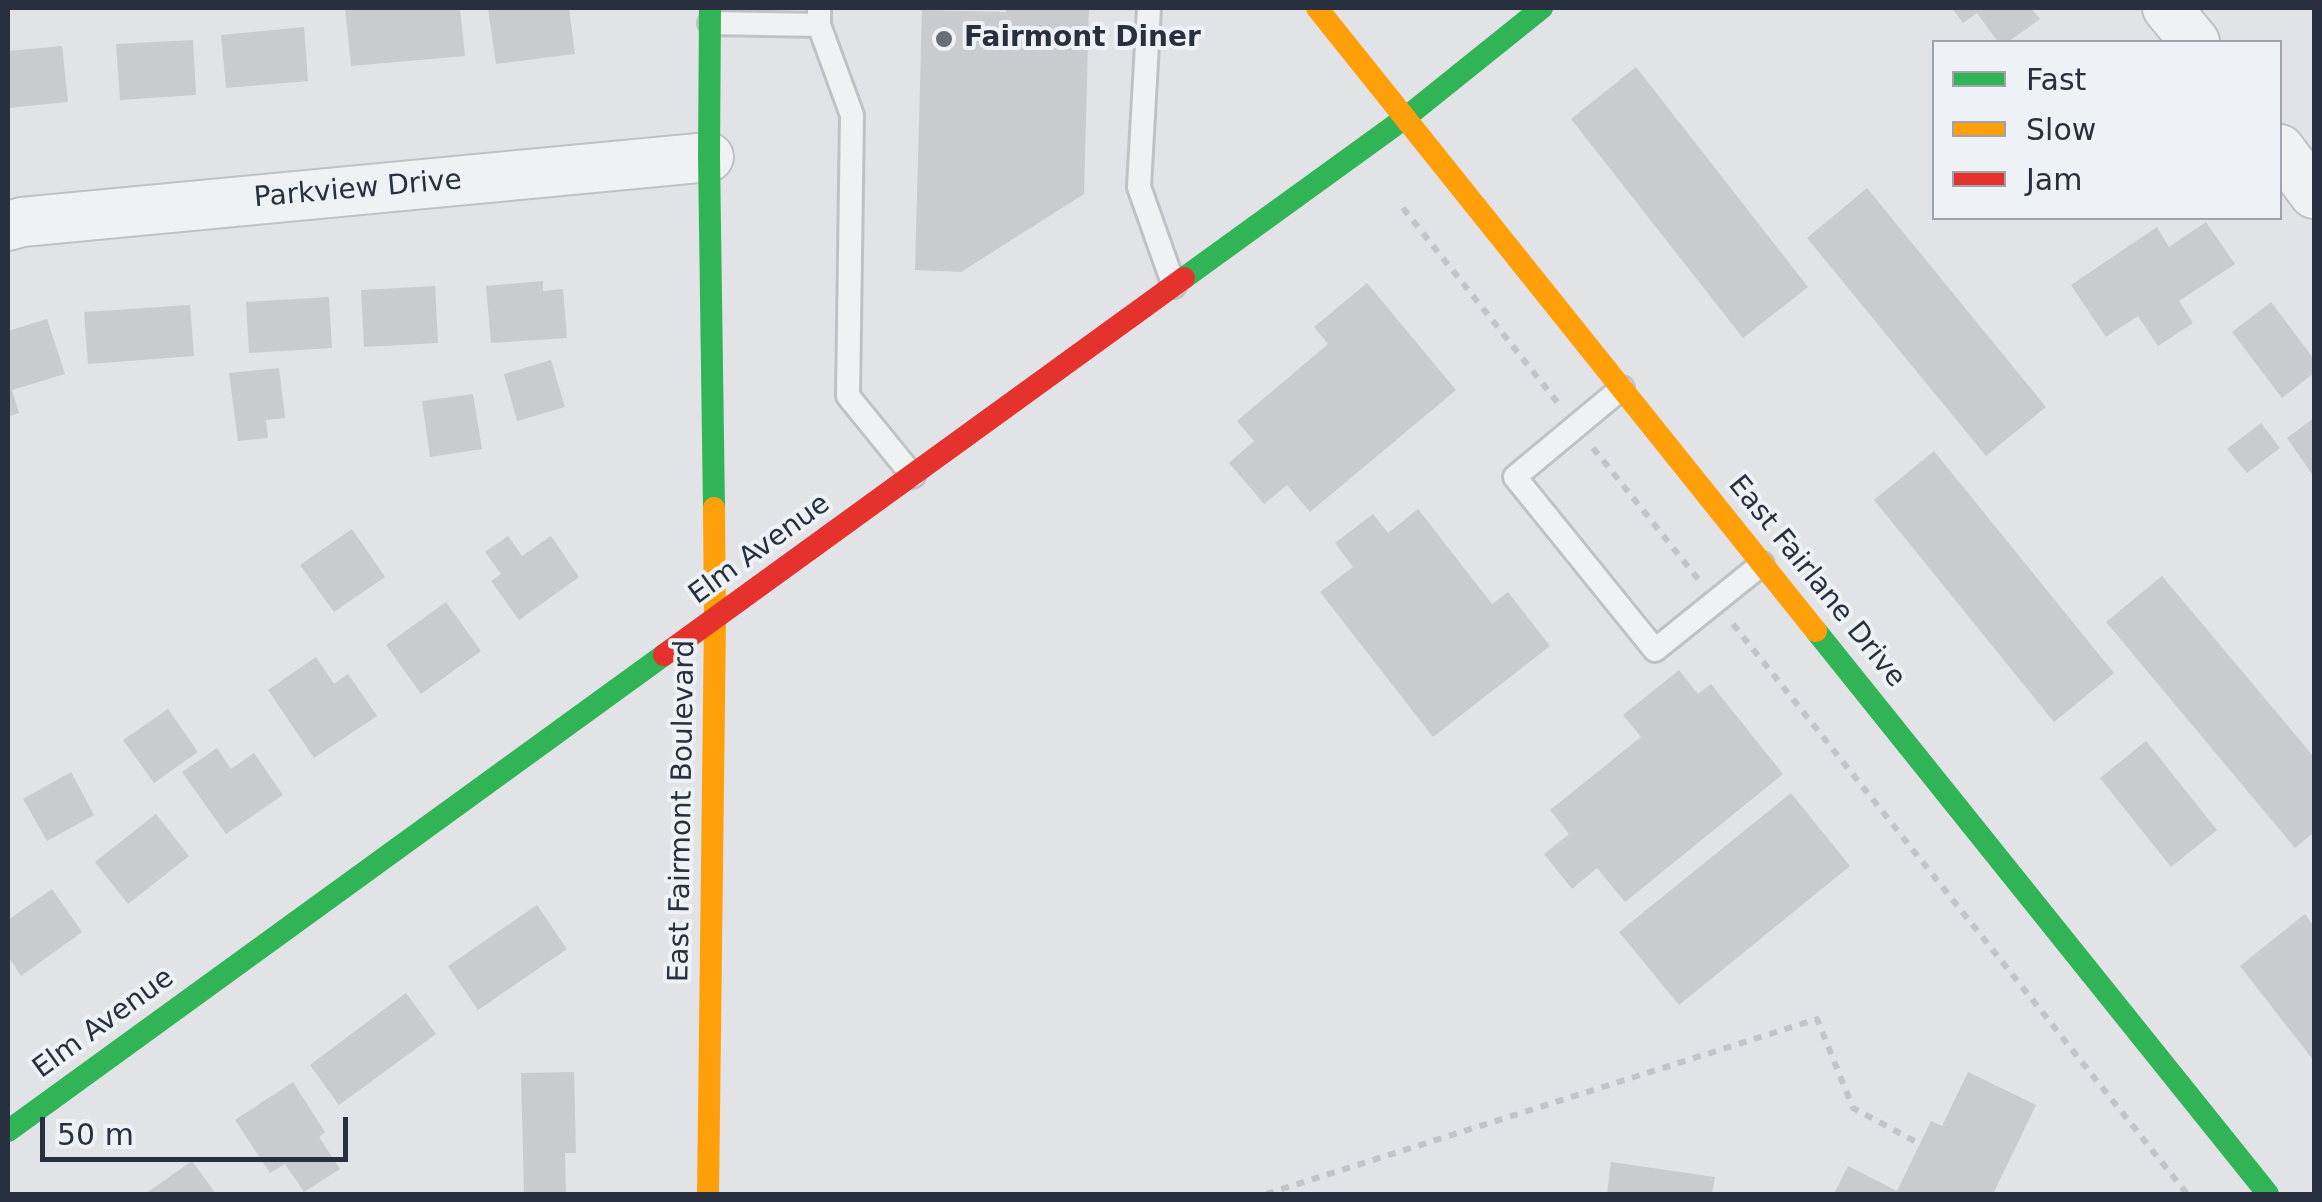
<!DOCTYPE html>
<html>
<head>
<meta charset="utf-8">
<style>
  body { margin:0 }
  #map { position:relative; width:2322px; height:1202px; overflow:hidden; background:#e1e3e6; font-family:"DejaVu Sans",sans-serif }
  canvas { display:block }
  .frame { position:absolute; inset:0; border:10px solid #282f3e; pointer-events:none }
  .legend { position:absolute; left:1932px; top:40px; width:350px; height:180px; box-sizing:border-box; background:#eef1f5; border:2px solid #9fa3ac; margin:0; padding:12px 18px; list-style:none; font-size:30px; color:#282f3e }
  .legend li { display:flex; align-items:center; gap:20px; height:50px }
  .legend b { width:50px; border:2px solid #9fa3ac }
  .scale { position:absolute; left:40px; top:1117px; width:308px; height:45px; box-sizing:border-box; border:5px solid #282f3e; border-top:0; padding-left:12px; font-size:30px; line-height:35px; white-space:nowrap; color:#282f3e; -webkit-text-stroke:8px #eef1f5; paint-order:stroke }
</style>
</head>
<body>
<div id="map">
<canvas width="2322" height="1202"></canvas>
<div class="frame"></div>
<ul class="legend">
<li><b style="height:12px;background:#30b455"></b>Fast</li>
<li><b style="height:12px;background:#ff9f0a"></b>Slow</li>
<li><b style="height:12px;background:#e5322d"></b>Jam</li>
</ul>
<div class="scale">50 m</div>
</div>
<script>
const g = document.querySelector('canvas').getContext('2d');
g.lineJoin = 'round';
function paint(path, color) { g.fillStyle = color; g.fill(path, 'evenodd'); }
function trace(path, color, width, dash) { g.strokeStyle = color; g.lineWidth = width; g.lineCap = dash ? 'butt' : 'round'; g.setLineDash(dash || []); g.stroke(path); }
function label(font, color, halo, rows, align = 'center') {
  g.font = font + ' "DejaVu Sans",sans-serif'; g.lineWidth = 8; g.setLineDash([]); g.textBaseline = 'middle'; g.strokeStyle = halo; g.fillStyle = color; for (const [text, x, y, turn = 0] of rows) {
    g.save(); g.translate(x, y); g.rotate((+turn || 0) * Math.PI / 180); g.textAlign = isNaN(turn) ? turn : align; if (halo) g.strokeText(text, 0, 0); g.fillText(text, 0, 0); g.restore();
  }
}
paint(new Path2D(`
  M345 8H460L465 56 351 66Z
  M498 8H569L575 54 496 64 488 9Z
  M1006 8H1089L1084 194 961 272 915 270 922 10 1006 12Z
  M1952 8H2031L2040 19 2008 42H1998L1977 13 1963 23Z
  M304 27 308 81 226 88 221 35Z
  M193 40 196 95 120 100 116 44Z
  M62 46 68 102 8 108V51Z
  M1636 67 1808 287 1743 338 1571 119Z
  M1867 188 2046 407 1986 456 1807 238Z
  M2206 222 2235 264 2179 301 2193 323 2158 346 2138 316 2106 337 2071 285 2157 227 2169 247Z
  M543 281V291L563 289 567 338 491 343 486 286Z
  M1367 283 1456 390 1310 512 1287 485 1264 504 1229 463 1254 441 1237 421 1328 344 1314 327Z
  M435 286 438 343 364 347 361 290Z
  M329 297 332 348 249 353 246 302Z
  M2271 302 2314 359V373L2282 398 2232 332Z
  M190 305 194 356 88 364 84 312Z
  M47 319 65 374 12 390 19 413 8 417V331Z
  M551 360 565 407 517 421 504 374Z
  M279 368 285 418 266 420 268 438 238 441 229 373Z
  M473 394 482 449 430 457 422 401Z
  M2314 418V477L2287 438Z
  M2261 423 2280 448 2247 473 2227 449Z
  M1934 451 2114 673 2054 722 1874 500Z
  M1418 509 1492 604 1508 592 1550 646 1433 737 1320 592 1353 567 1335 543 1373 514 1388 533Z
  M352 529 385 577 334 612 300 565Z
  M508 536 522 556 551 536 579 577 519 620 491 581 501 574 485 552Z
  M2162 576 2314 757V832L2295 848 2106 622Z
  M446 602 481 651 421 694 386 645Z
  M316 657 334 684 348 674 377 716 314 758 268 690Z
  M1679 670 1698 694 1711 684 1783 774 1625 902 1597 868 1572 889 1544 854 1569 834 1550 810 1641 737 1623 715Z
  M168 709 198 752 154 783 123 740Z
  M2146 741 2217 830 2171 867 2100 778Z
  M217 748 231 769 254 753 283 795 226 834 182 772Z
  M71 772 94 815 47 841 23 799Z
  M1791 793 1850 866 1679 1005 1619 932Z
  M156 814 189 856 128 904 95 862Z
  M52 889 82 932 21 976 8 956V920Z
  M537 905 567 949 478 1010 448 966Z
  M2305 914 2314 926V1061L2240 966Z
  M406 993 436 1034 339 1105 310 1065Z
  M574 1072 576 1153H565L566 1194H524L521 1073Z
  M1968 1072 2036 1105 1993 1194H1834L1848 1166 1897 1191 1931 1121 1942 1126Z
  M293 1082 325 1132 319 1137 340 1169 304 1192 285 1164 270 1173 235 1120Z
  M192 1161 216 1194H145Z
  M1611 1162 1715 1177 1712 1194H1607Z`), '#c9cbce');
const lane = new Path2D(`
  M819 8V25L852 115 848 396 913 476
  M1149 8 1139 187 1174 286
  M710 23 819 25
  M1622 388 1515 477 1655 650 1762 564`);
const street = new Path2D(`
  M2167 8 2195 42
  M2280 149 2314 194
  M8 226 22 222 709 157`);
trace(lane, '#bfc1c4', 28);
trace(street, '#bfc1c4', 52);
trace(new Path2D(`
  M1403 208 1558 403
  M1593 448 1698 579
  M1733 624 2187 1194
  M1266 1194 1817 1019 1853 1108 1920 1144`), '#c2c4c9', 6, [8, 8]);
trace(lane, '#f0f1f2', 22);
trace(street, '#f0f1f2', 48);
trace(new Path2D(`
  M710 8 709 157 714 508
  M1184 278 1405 118 1542 8
  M1816 631 2268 1194
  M8 1131 664 655`), '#30b455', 22);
trace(new Path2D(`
  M1317 8 1816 631
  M708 1194 715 620 714 508`), '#ff9f0a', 22);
trace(new Path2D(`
  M664 655 1184 278`), '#e5322d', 22);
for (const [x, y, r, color] of [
  [944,39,10,"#696e79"]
]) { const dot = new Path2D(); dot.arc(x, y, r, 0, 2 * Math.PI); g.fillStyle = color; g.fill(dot); trace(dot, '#eef1f5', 4); }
label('bold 28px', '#282f3e', '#eef1f5', [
  ["Fairmont Diner",964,39]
], 'left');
label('28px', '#282f3e', '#eef1f5', [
  ["Parkview Drive",358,190,-5],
  ["Elm Avenue",760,550,-36],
  ["East Fairlane Drive",1816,582,51],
  ["East Fairmont Boulevard",683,811,-89],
  ["Elm Avenue",104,1024,-36]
]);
</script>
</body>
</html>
